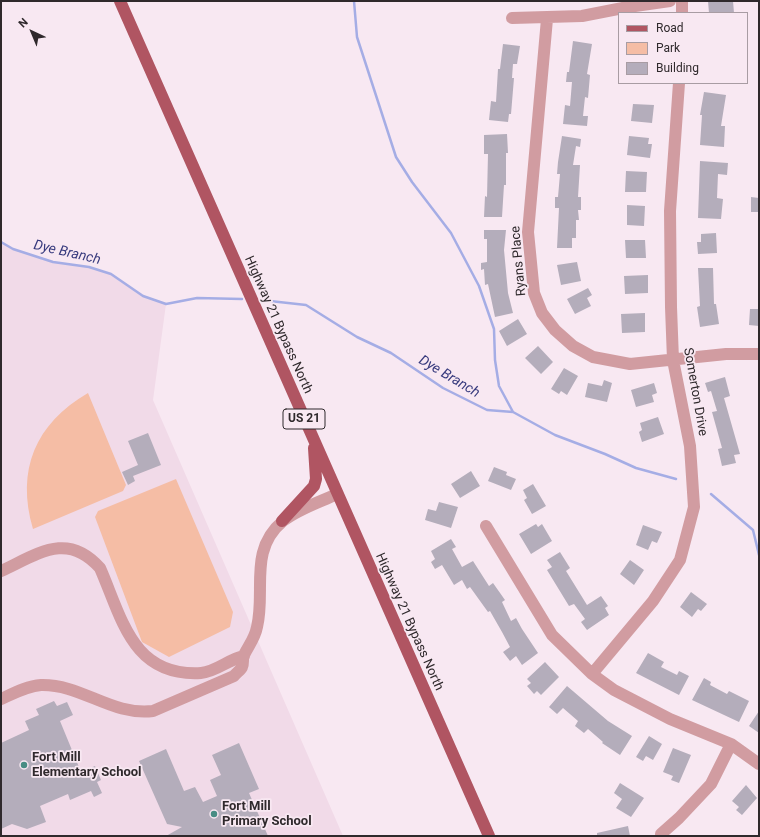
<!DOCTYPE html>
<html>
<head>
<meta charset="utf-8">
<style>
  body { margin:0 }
  #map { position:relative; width:760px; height:837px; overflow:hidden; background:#f8e8f2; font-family:Roboto,sans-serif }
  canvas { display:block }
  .frame { position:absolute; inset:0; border:2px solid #2f292c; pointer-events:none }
  .legend { position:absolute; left:618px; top:12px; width:130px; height:72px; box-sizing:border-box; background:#f8e8f2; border:1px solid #a89ca3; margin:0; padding:5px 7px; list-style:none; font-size:12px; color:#2f292c }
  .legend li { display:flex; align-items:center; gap:8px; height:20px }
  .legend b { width:20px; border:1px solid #a89ca3 }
  .north { position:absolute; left:12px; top:12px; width:40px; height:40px; -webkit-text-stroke:3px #f8e8f2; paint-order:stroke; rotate:316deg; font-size:11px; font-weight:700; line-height:16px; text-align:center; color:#2f292c }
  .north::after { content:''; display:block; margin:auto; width:14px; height:18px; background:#2f292c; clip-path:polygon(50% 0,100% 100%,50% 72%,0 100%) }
</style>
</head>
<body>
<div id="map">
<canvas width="760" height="837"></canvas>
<div class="frame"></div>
<ul class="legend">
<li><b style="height:5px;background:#b05562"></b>Road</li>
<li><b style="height:11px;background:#f5bda5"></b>Park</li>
<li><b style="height:11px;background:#b4adbb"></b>Building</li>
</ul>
<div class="north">N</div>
</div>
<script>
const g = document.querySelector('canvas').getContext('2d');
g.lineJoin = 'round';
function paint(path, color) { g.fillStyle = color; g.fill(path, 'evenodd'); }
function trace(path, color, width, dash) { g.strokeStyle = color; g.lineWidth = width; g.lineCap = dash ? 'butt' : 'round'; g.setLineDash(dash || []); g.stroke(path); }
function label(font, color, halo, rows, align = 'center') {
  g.font = font + ' Roboto,sans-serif'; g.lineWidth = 3.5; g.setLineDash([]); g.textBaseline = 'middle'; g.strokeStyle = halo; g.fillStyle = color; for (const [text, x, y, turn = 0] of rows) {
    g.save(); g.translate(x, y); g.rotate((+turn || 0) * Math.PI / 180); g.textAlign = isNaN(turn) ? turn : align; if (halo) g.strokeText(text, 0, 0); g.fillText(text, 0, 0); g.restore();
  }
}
paint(new Path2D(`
  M1 242 13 249 53 262 89 267 111 274 143 296 166 304 153 400 343 836H1Z`), '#f1dae8');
paint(new Path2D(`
  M88 393 126 485 123 491 33 529C16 470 35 424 88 393Z
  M176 479 233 612 230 627 169 657 142 642 95 517 98 511Z`), '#f5bda5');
trace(new Path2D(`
  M354 1 357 37 396 157 412 182 451 233 479 286 494 329 495 360 499 386 513 412
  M1 242 13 249 53 262 89 267 111 274 143 296 166 304 197 298 242 299
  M261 300 306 305 357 337 391 353 443 388 487 410 513 412 555 435 605 454 636 468 676 479
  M711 494 753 530 759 555`), '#a5ade5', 2.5);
paint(new Path2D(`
  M708 1H733L734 13H709Z
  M573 41 592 44 587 74 590 75 588 98 585 97 583 116H588L587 126 563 124 565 105 570 106 572 82H566L567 72H569Z
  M503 44 520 46 517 64H513L512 78H514L511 114H509L508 122 489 120 491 101 496 102 498 69H500Z
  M704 92 726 95 721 126H725L724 147 700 145 702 115H700Z
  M633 104 654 105 652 123 631 121Z
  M507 134 508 153H506V185H504L502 217H484L485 196 487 197 488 154H484V135Z
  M562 136 581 139 580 147 576 146 573 165H580L578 197H581V210H578L579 220H576V238H572V248H557L559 208H555V197H558L560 174H557L558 162Z
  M629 136 649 138 648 144H652L650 158 627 155Z
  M700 161 728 163 727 175 718 174 717 198 723 199 721 219 698 218Z
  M626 171 647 172 646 192H625Z
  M751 197 759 198V212H751Z
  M627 205 645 206 644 226 627 225Z
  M484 230H506L504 250 508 293 513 313 495 317 488 284 485 285 484 269 481 270V263L487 262V239H484Z
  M716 233 717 253 698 254 697 242H701V234Z
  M625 240H645L646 258H626Z
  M577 262 581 281 561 285 557 265Z
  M698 268H713L714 304H716L719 324 700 327 697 307 700 306Z
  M648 275V293L625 294 624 276Z
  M588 288 592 295 587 298 591 306 575 314 567 299Z
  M750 309H759V326L749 325Z
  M645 313V332L622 333 621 314Z
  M518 319 527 334 507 346 499 331Z
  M538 346 553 362 541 374 525 358Z
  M564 368 578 376 567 395 561 391 559 394 551 389Z
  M725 377 730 396 724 398 740 454 734 455 736 463 722 466 718 449 722 448 712 412 717 411 711 391 708 392 705 383Z
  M604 380 612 383 607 402 585 397 588 383 602 386Z
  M654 383 657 393 652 395 654 402 636 407 631 390Z
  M658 417 664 434 642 442 639 432 642 430 640 423Z
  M148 433 161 465 133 476 135 481 128 485 122 472 138 465 128 441Z
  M494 467 507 472 506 475 516 479 511 490 488 481Z
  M471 471 480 486 460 498 451 484Z
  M533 484 546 506 532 514 524 500 527 498 523 490Z
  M439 502 458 507 451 528 425 520 428 509 436 511Z
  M536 524 538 527 542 524 552 541 531 554 519 534Z
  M643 525 662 532 657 543 652 541 648 550 636 545Z
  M451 539 456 547 452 549 462 567 473 561 489 586 493 583 505 600 502 602 511 621 516 618 522 629 538 653 522 665 516 656 510 661 503 652 510 647 502 632 490 611 488 612 470 587 467 589 462 580 454 585 442 565 435 569 431 562 435 559 431 551Z
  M560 552 570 568 566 571 587 605 601 596 608 606 605 608 609 615 587 630 581 622 585 619 574 604 569 606 547 570 552 567 547 560Z
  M630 560 644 570 634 585 620 574Z
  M691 592 707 604 701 611 698 609 692 617 680 607Z
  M648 653 664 662 661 667 677 675 679 671 689 676 679 695 636 673Z
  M545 662 559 677 541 695 537 691 534 694 527 686 531 683 527 679Z
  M704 678 711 682 710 685 727 694 729 691 749 701 739 722 692 700Z
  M567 686 608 721 632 736 620 755 602 743 603 742 588 729 584 733 575 726 578 721 563 708 557 714 549 707Z
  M54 701 57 706 67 702 73 715 60 721 81 772 95 766 101 780 97 782 102 793 94 797 91 791 70 800 68 794 40 806 46 822 27 829 12 824 1 829V743L29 730 25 721 39 715 36 709Z
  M759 711V733L749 726Z
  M649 736 662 744 653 760 646 756 643 761 636 757Z
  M239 743 259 789 249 793 268 836H166L182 827 167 824 139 761 166 749 184 791 195 787 203 802 217 796 210 780 221 775 212 755Z
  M673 748 691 755 679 783 671 780 673 776 663 772Z
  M620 783 644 798 631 817 616 808 622 799 614 793Z
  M746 785 757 798 742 815 736 810 739 807 732 801Z
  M628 826 630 836H597V833Z`), '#b4adbb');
trace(new Path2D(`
  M682 13V1
  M512 18 582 16 628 7 670 1
  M547 19 528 232 534 293 542 313 555 330 573 346 593 357 630 364 726 354H759
  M486 526 552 635 592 674 614 690 670 719 731 744 759 764
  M1 571C38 554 67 531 100 568 122 618 132 677 201 673 216 672 229 659 244 656
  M592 674 653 601 680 560 694 507 690 446 673 360 671 307 670 211 679 83
  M1 699C14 693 27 686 41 685 82 684 111 716 153 711L234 676C236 673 241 670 242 667 244 663 242 658 244 655 249 645 255 638 257 627 266 591 248 550 283 521 298 509 320 502 337 494
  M661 834 679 818 711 784 731 744`), '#d19ca1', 12);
trace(new Path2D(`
  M120 1 489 836
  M282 521 314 486 316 479 314 448`), '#b05562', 12);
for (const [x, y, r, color] of [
  [24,765,4,"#488d84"],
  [214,814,4,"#488d84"]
]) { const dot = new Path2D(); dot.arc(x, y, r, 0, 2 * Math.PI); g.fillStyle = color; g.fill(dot); trace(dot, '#f8e8f2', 1.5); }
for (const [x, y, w] of [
  [304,419,42]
]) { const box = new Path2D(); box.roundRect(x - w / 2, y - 10, w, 20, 3); g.fillStyle = '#f8e8f2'; g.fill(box); trace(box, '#2f292c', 1); }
label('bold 12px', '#2f292c', null, [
  ["US 21",304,419]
]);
label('13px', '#2f292c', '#f8e8f2', [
  ["Ryans Place",519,261,-95],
  ["Highway 21 Bypass North",278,325,66],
  ["Somerton Drive",695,392,80],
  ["Highway 21 Bypass North",409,622,66]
]);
label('bold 13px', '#2f292c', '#f8e8f2', [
  ["Fort Mill",32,758],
  ["Elementary School",32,773],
  ["Fort Mill",222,807],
  ["Primary School",222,822]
], 'left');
label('italic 14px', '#373a7d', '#f8e8f2', [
  ["Dye Branch",67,253,13],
  ["Dye Branch",449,377,31]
]);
</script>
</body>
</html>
